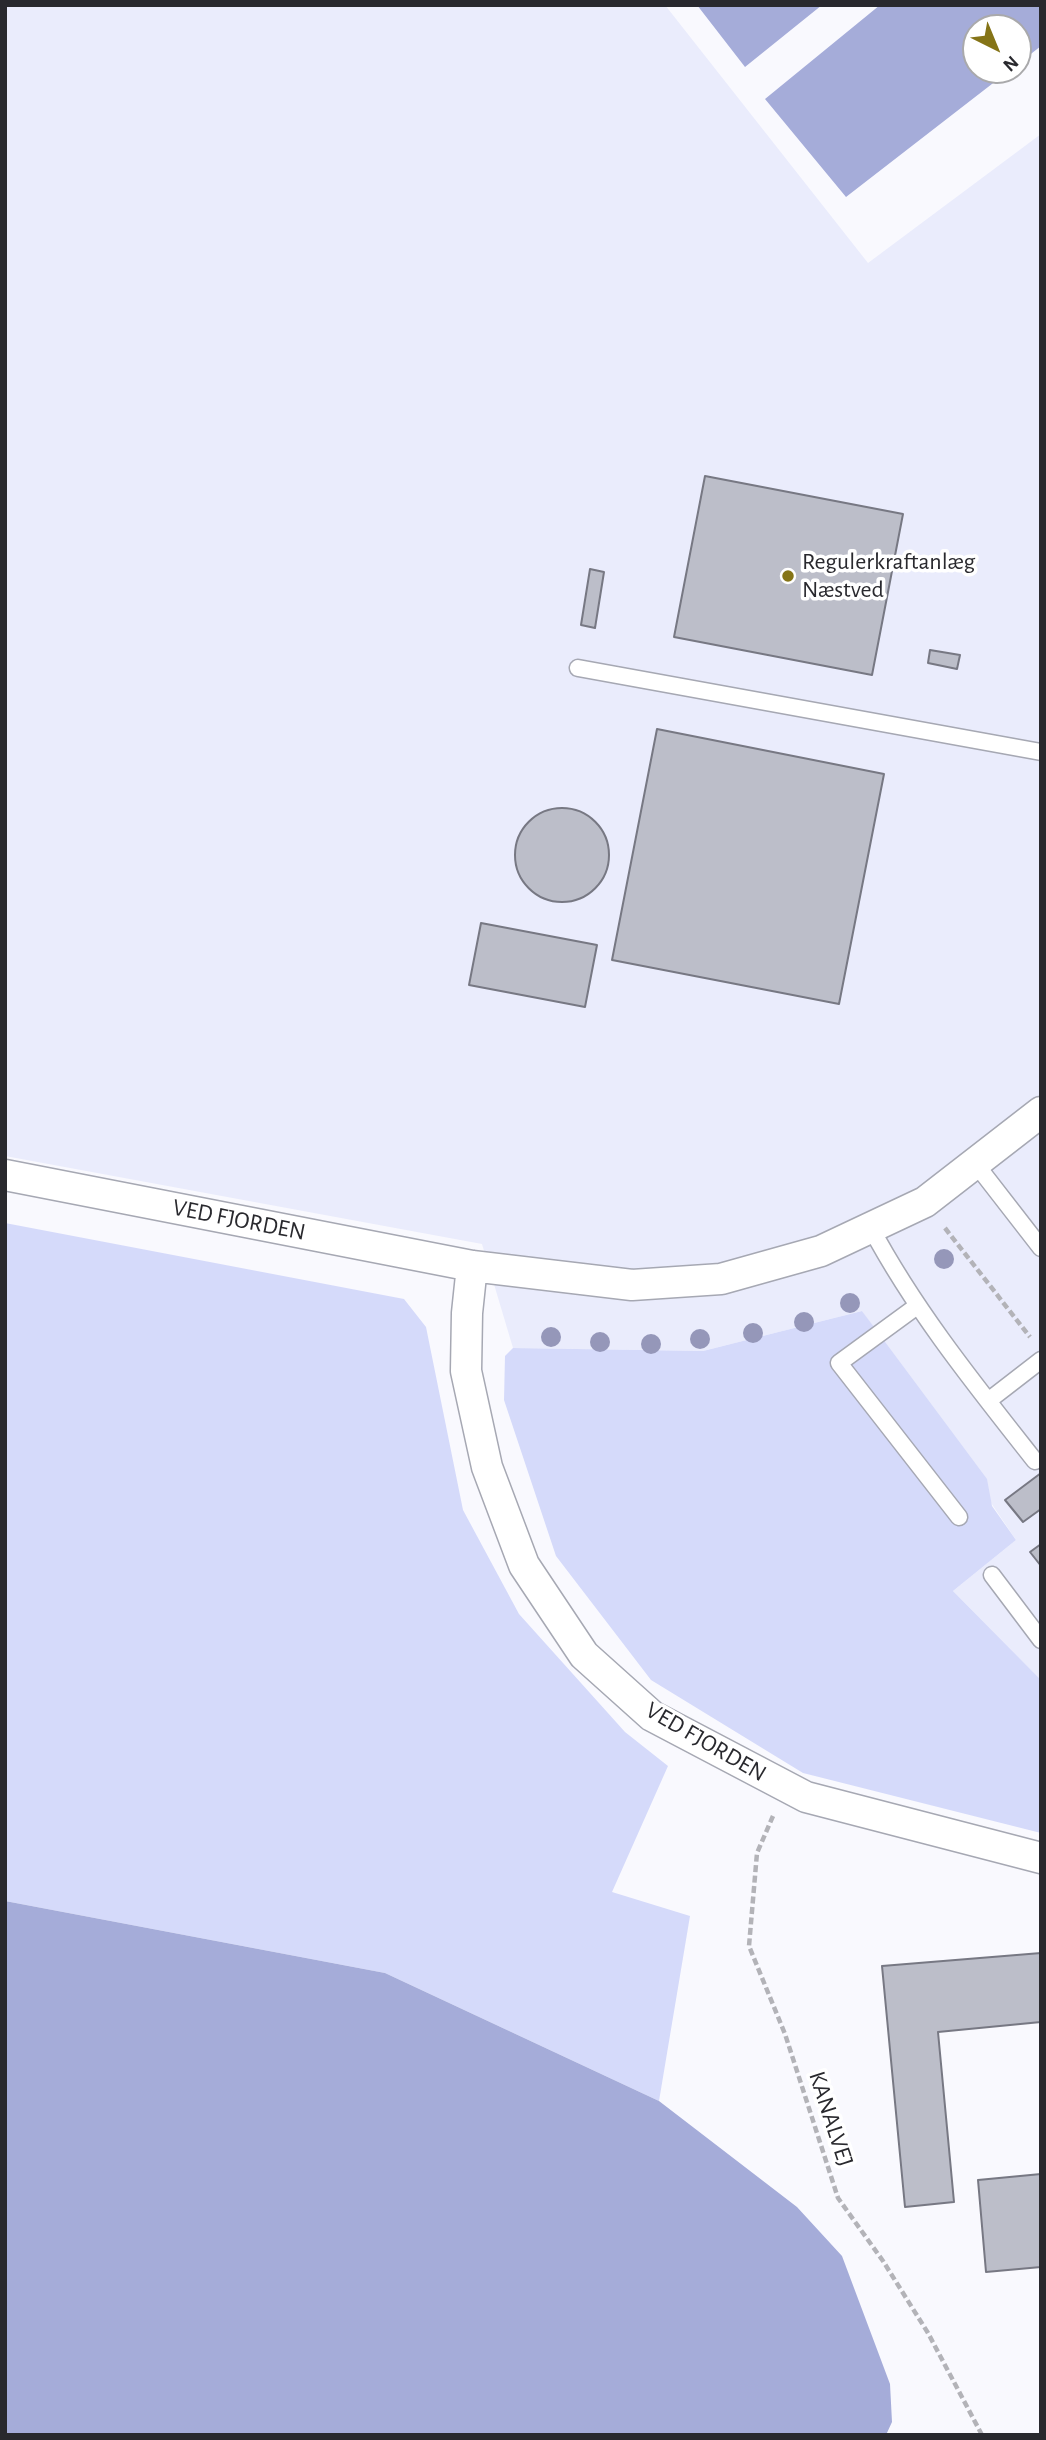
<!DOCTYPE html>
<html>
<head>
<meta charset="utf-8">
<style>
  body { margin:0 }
  #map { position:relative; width:1046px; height:2440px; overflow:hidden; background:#f9f9fe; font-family:"Alegreya Sans",sans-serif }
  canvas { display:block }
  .frame { position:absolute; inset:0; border:7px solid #29292e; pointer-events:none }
  .north { position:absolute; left:962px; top:14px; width:70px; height:70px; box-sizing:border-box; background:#fff; border:2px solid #a9a9ab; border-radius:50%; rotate:137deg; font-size:19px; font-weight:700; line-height:28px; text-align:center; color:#29292e }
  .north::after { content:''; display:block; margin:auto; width:24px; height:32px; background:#857417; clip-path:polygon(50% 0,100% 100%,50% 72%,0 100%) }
</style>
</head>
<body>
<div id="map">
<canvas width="1046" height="2440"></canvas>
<div class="frame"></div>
<div class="north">N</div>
</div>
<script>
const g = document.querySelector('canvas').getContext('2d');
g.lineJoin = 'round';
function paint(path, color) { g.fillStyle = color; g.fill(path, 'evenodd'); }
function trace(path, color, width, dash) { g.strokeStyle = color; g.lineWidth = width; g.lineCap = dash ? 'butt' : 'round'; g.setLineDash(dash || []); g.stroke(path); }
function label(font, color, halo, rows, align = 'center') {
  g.font = font + ' "Alegreya Sans",sans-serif'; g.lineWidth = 7; g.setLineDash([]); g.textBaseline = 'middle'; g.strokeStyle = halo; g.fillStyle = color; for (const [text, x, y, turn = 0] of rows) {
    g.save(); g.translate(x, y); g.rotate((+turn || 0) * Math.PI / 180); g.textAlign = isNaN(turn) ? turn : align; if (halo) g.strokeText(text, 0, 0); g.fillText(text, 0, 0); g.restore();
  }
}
paint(new Path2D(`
  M5 5H665L868 263 1041 134V1680L953 1591 1016 1540 862 1311 703 1351 513 1348 482 1244 5 1156Z`), '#eaecfc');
paint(new Path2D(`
  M5 1223 404 1299 426 1327 463 1510 519 1614 625 1732 668 1766 612 1892 690 1916 659 2101 385 1973 5 1901Z
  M862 1311 987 1479 992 1506 1016 1540 953 1591 1041 1680V1833L803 1773 651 1680 556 1556 504 1400 505 1356 513 1348 703 1351Z`), '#d5dafa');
paint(new Path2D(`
  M697 5H822L745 67Z
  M880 5H1041V46L1018 64V28H976V70H1010L846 197 765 99Z
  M5 1901 385 1973 659 2101 797 2207 842 2256 890 2384 892 2422 886 2435H5Z`), '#a5acd9');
const building = new Path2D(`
  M705 476 903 514 872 675 674 637Z
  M590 569 604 572 595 628 581 625Z
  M930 650 960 655 957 669 928 663Z
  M657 729 884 774 839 1004 612 960Z
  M515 855a47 47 0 1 1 94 0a47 47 0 1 1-94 0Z
  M481 923 597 945 585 1007 469 985Z
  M1041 1473V1509L1023 1522 1005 1500Z
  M1041 1544V1566L1030 1552Z
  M1041 1953V2022L938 2032 954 2202 905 2207 882 1966Z
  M1041 2174V2267L986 2272 978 2180Z`);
paint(building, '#bcbec9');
trace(building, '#777883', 2);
const service = new Path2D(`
  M578 668 1041 752
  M975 1163 1041 1248
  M871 1228C916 1312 976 1386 1035 1461
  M917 1306 839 1363 959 1517
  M988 1401 1041 1360
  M992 1575 1041 1640`);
const minor = new Path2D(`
  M5 1175 472 1266 632 1285 721 1279 821 1251 925 1202 1041 1112
  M472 1266 467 1313 466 1371 487 1467 524 1565 584 1655 652 1716 806 1797 1041 1858`);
trace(service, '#a6a8b3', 19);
trace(minor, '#a6a8b3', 33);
trace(new Path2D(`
  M945 1228 1030 1337
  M773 1816 757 1853 749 1946 785 2034 838 2198 883 2261 928 2333 982 2435`), '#b3b3b8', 4.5, [7, 3.5]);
trace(service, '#fff', 16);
trace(minor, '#fff', 30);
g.fillStyle = '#9597b9';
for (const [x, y] of [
  [944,1259],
  [850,1303],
  [804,1322],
  [753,1333],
  [551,1337],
  [700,1339],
  [600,1342],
  [651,1344]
]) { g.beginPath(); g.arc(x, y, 10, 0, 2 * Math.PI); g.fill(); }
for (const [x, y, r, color] of [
  [788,576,7,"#857417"]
]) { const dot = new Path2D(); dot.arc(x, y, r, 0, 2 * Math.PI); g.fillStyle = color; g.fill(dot); trace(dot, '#fff', 2.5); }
label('24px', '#29292e', '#fff', [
  ["Regulerkraftanlæg",802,562],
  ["Næstved",802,590]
], 'left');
label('24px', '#29292e', '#fff', [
  ["VED FJORDEN",239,1220,11],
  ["VED FJORDEN",706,1742,30],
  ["KANALVEJ",831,2119,72]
]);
</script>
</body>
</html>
